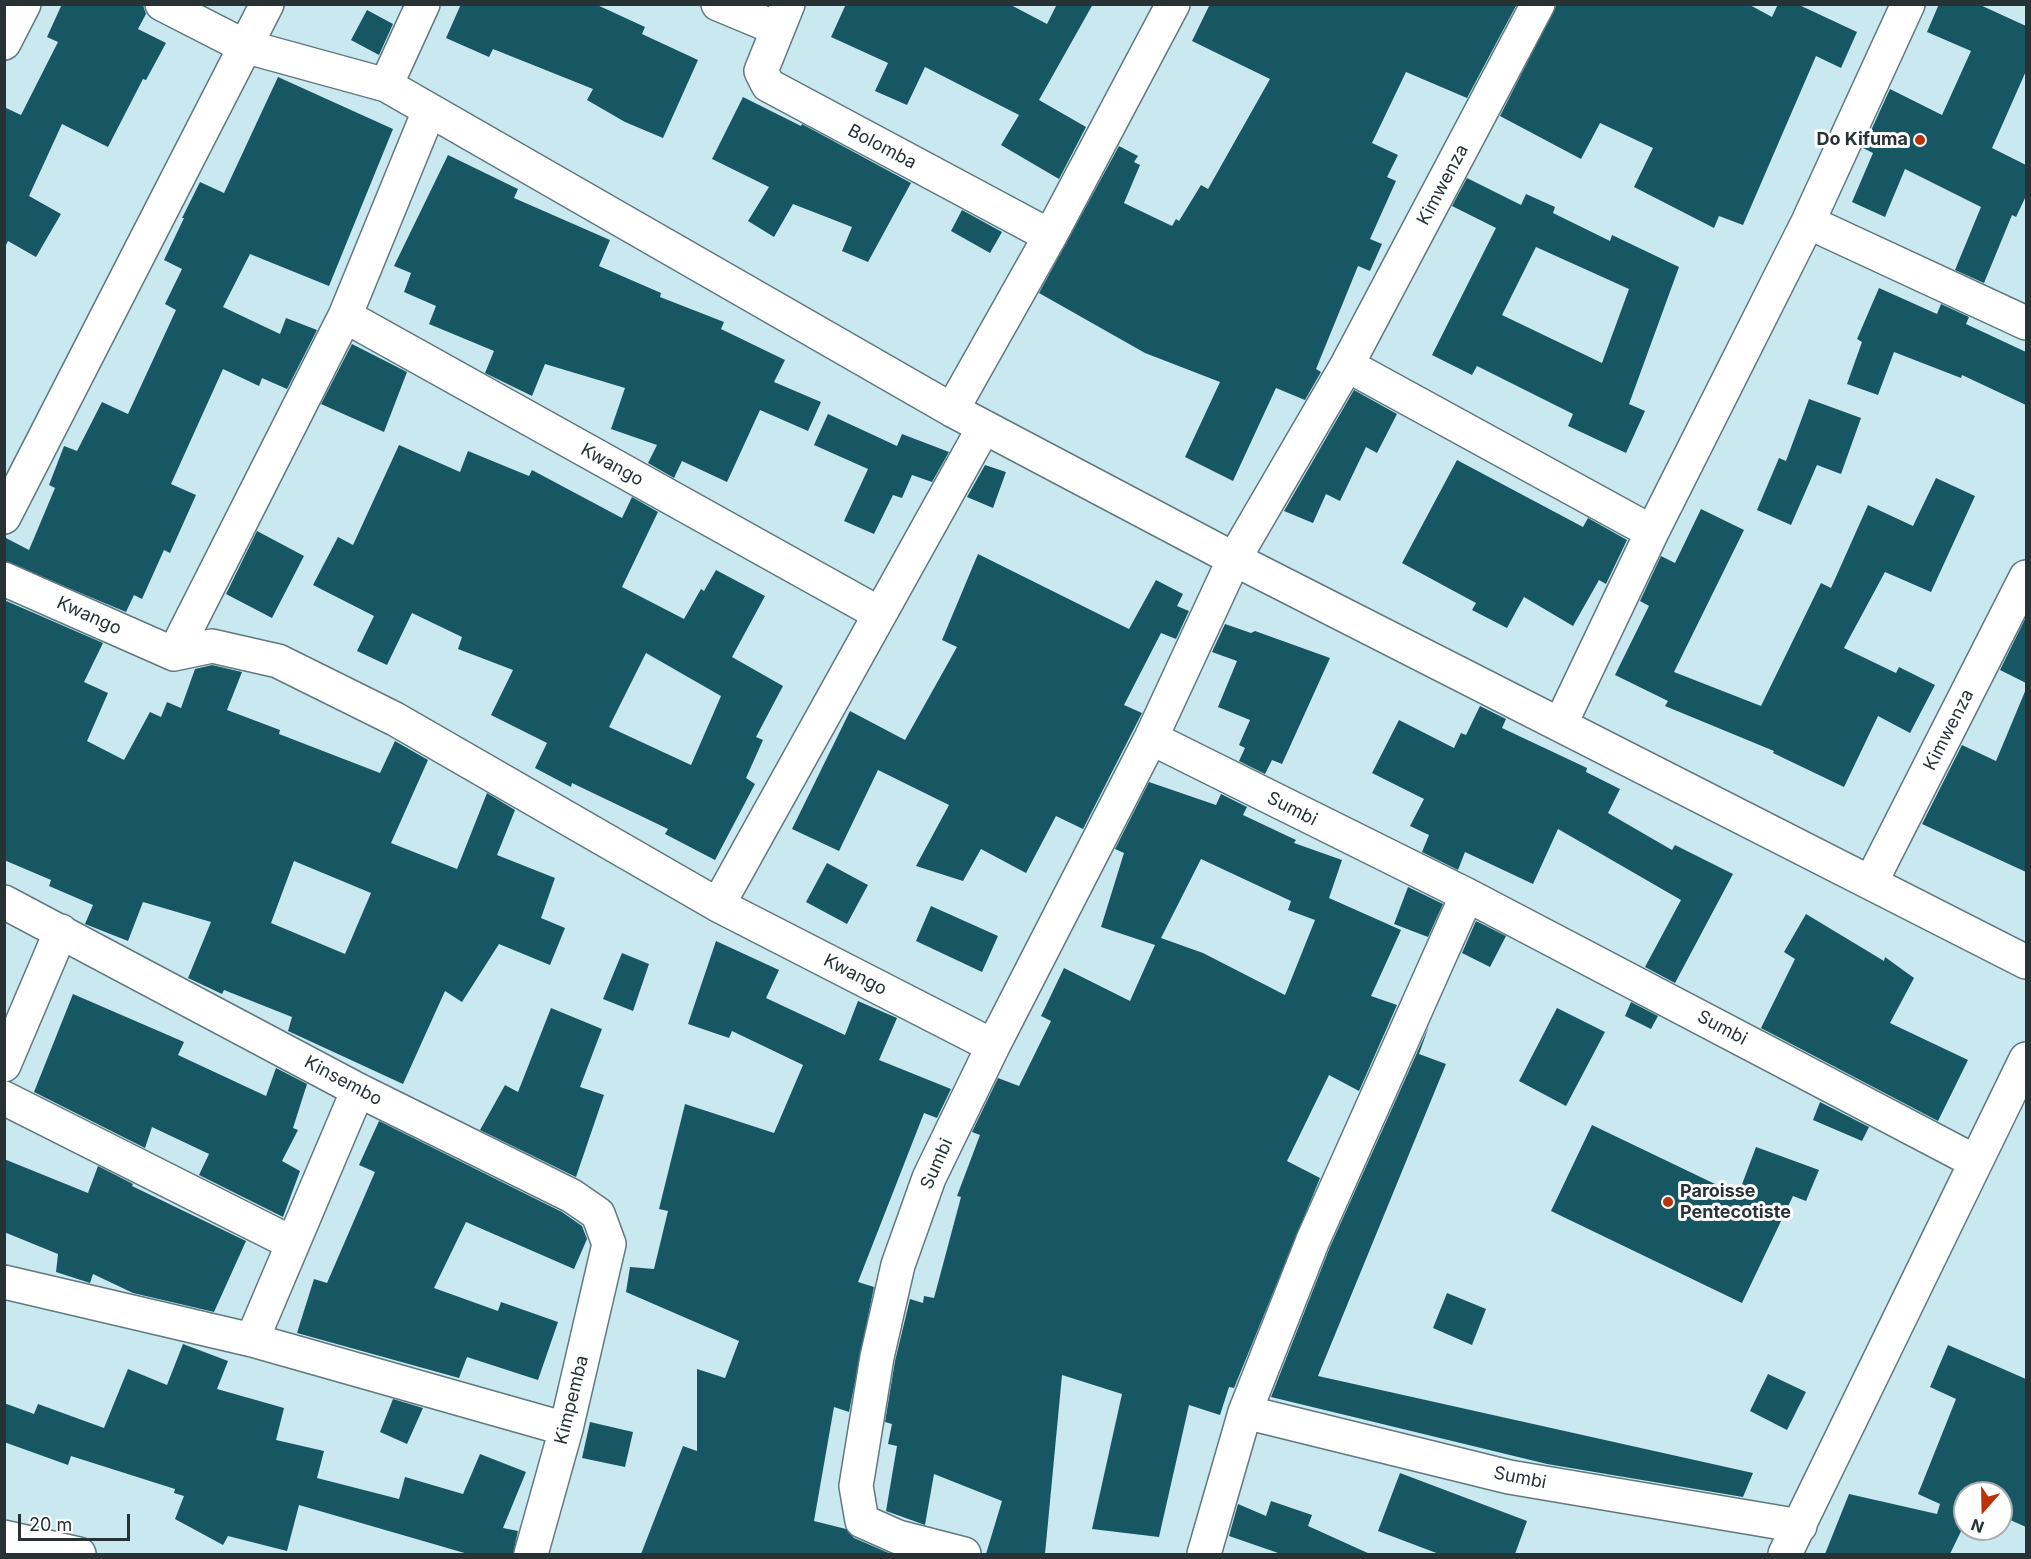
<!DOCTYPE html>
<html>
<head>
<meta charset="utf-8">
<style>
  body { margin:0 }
  #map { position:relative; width:2031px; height:1559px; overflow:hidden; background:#cae8f0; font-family:Inter,sans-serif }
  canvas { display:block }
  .frame { position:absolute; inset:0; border:6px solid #273235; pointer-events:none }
  .north { position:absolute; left:1953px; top:1481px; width:60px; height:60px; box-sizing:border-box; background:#fff; border:2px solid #a9adae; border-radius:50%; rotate:200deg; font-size:16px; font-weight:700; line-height:24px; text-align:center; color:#273235 }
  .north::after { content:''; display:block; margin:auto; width:21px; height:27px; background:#bc3207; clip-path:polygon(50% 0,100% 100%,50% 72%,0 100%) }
  .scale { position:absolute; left:18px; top:1514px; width:112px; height:27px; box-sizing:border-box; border:3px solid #273235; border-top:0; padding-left:8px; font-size:18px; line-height:21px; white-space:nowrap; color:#273235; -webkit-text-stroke:4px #fff; paint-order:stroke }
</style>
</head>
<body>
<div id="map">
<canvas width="2031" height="1559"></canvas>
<div class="frame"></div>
<div class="north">N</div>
<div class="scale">20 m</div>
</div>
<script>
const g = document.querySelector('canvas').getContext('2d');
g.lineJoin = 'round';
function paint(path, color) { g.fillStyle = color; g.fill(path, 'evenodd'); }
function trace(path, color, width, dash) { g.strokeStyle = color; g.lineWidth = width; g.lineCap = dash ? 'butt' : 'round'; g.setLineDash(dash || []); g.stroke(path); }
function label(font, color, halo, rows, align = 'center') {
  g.font = font + ' Inter,sans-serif'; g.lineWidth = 6; g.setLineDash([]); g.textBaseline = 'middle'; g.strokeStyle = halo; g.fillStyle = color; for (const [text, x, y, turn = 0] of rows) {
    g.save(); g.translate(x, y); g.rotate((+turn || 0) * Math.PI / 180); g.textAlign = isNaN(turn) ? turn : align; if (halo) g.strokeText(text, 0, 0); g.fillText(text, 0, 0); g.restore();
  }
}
paint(new Path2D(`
  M62 4 143 5 146 14 138 29 166 43 146 80 143 79 108 147 62 124 29 196 61 214 36 257 8 241 4 249V107L21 115 58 42 47 37Z
  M461 4H595L645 27 642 34 698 60 663 138 625 122 587 100 593 89 493 49 489 57 446 38Z
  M846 4H1009L1047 24 1057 4H1093L1039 100 1086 127 1059 179 1001 145 1019 115 925 67 907 105 875 91 888 63 831 37Z
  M1210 4H1517L1467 98 1406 72 1372 143 1398 155 1387 177 1396 181 1370 239 1382 244 1370 271 1358 266 1316 369 1321 372 1305 400 1276 388 1233 481 1185 457 1220 382 1145 353 1039 293 1119 146 1138 156 1134 162 1140 165 1124 203 1172 226 1176 219 1179 221 1201 185 1208 189 1270 79 1192 41Z
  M1557 4H1748L1772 17 1778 4H1797L1857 32 1841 68 1816 56 1743 225 1719 216 1714 228 1634 187 1653 148 1600 123 1581 159 1500 116Z
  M1939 4H1978L2026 26V71L1992 148 2026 165V196L2016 217 2012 215 1984 283 1955 270 1981 207 1905 169 1885 217 1852 202 1873 153 1863 148 1890 89 1942 115 1971 51 1927 32Z
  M367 10 393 24 379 55 351 40Z
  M278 77 393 129 329 286 250 254 223 307 280 334 286 318 317 330 287 389 262 378 259 386 223 369 171 484 196 495 170 553 164 550 142 599 134 595 126 612 4 561V537L29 550 55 488 49 485 64 446 77 451 102 402 128 414 176 310 165 304 182 269 164 260 184 218H182L200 182 224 193Z
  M743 97 801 126 802 124 911 183 868 262 842 251 852 227 793 204 774 237 748 221 769 187 712 159Z
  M448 155 518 189 514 198 610 240 599 266 661 293 660 297 724 322 721 329 785 360 774 382 821 402 808 431 760 410 727 482 682 461 674 478 648 463 657 445 611 429 625 388 545 364 532 396 485 373 494 351 429 324 436 306 404 292 411 273 394 266Z
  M1467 178 1521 205 1526 194 1555 207 1553 213 1610 241 1612 235 1679 267 1629 404 1645 411 1626 453 1568 426 1573 414 1477 366 1472 375 1432 355 1496 228 1452 206ZM1536 247 1629 289 1602 363 1502 315Z
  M962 210 1002 232 990 253 951 231Z
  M1879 288 1937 314 1941 304 1969 317 1966 324 2026 352V405L1962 375 1961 378 1894 352 1878 395 1847 384 1862 342 1857 339Z
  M352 344 407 372 384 432 321 404Z
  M1354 390 1397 414 1377 453 1366 447 1340 501 1326 494 1313 523 1284 511Z
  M1809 399 1861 418 1841 474 1817 465 1791 525 1757 510 1779 458 1786 461Z
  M828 414 897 446 902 434 949 452 932 482 912 475 902 498 893 495 874 534 844 521 868 469 814 445Z
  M399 445 460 472 468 451 529 476 532 470 622 518 632 497 658 512 622 587 684 619 701 589 704 591 716 570 765 596 732 657 783 686 756 737 763 740 746 778 755 784 715 860 665 834 668 829 572 783 571 787 535 768 547 743 491 715 513 670 458 649 462 637 412 613 387 665 357 651 374 616 313 585 338 537 353 545ZM646 653 721 696 691 765 609 727Z
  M1457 460 1583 527 1588 518 1627 540 1606 584 1599 580 1573 626 1524 597 1507 628 1472 610 1476 603 1402 563Z
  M985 465 1006 472 993 508 967 497Z
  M1936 478 1975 496 1931 592 1885 572 1844 648 1896 673 1899 667 1935 685 1910 733 1878 716 1844 787 1773 753 1774 751 1665 706 1668 701 1615 675 1649 606 1640 601 1661 556 1675 563 1701 509 1744 530 1674 672 1761 706 1821 583 1831 588 1868 505 1913 526Z
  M257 531 304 556 272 618 226 594Z
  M978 554 1129 629 1156 580 1183 594 1177 606 1189 611 1176 639 1161 633 1124 705 1142 713 1083 829 1056 816 1026 873 981 849 963 881 916 866 949 805 878 770 839 851 792 829 850 711 905 740 957 647 942 640Z
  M4 600 103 643 84 682 108 693 87 741 124 760 150 712 161 717 167 702 181 708 195 669 212 665 242 672 227 710 280 730 279 734 380 773 395 741 428 760 391 843 457 869 487 793 515 810 497 855 555 878 541 918 565 928 550 965 499 944 462 1002 445 991 403 1084 288 1031 292 1017 224 990 222 994 188 978 211 922 143 902 128 941 85 924 93 905 49 886 51 880 4 860ZM294 861 371 893 345 954 271 923Z
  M2026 617V683L2000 670Z
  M1225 624 1251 633 1255 631 1330 658 1282 764 1272 760 1265 774 1239 761 1245 748 1239 745 1250 720 1218 707 1237 661 1212 652Z
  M2026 689V872L1922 824 1962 745 1996 761Z
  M1480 706 1506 719 1502 728 1587 768 1586 772 1620 789 1608 813 1672 850 1675 845 1733 874 1675 983 1645 967 1681 900 1558 829 1533 884 1465 852 1458 870 1422 852 1429 835 1410 826 1424 799 1372 773 1399 720 1454 748 1461 733 1466 735Z
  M1149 782 1216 805 1221 794 1247 807 1243 815 1296 840 1294 843 1342 860 1329 898 1401 930 1371 996 1397 1005 1359 1091 1329 1075 1287 1161 1320 1178 1234 1388 1229 1387 1220 1415 1189 1405 1159 1537 1092 1529 1122 1394 1062 1375 1045 1554H986L1002 1501 934 1474 925 1525 886 1511 897 1446 888 1444 892 1424 885 1422 895 1361 910 1299 923 1303 924 1296 934 1298 961 1197 957 1196 980 1135 972 1132 998 1078 1019 1086 1051 1021 1041 1016 1064 968 1130 1001 1155 945 1101 927 1124 853 1115 849ZM1201 859 1291 901 1288 910 1315 920 1285 995 1203 953 1161 938Z
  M827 863 868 885 847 924 806 902Z
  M1408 887 1443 904 1428 937 1394 924Z
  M931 906 998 936 982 972 916 941Z
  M1806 914 1884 961 1885 957 1914 978 1890 1023 1968 1060 1938 1121 1761 1028 1795 959 1784 952Z
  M1476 921 1506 936 1490 967 1462 953Z
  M716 941 779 970 766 998 845 1035 858 1001 897 1018 879 1060 951 1089 937 1118 924 1113 858 1282 874 1287 849 1412 834 1407 814 1521 846 1529 854 1538 891 1554H641L683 1446 697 1451V1369L725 1378 739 1341 626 1292 630 1267 654 1269 668 1211 659 1209 685 1104 774 1133 803 1065 732 1031 729 1038 688 1024Z
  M622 953 649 964 633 1011 603 999Z
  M73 994 184 1042 178 1055 266 1096 276 1068 307 1084 293 1128 298 1130 282 1161 300 1171 283 1217 199 1175 209 1154 152 1127 145 1148 34 1092Z
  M1631 1002 1658 1016 1651 1029 1625 1016Z
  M551 1008 602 1029 580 1087 604 1095 576 1177 480 1130 505 1085 518 1092Z
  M1557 1008 1605 1032 1566 1106 1519 1081Z
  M1429 1026 1419 1054 1446 1064 1318 1376 1753 1473 1743 1497 1547 1464 1271 1397 1330 1247Z
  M1820 1102 1869 1127 1862 1141 1813 1120Z
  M379 1121 562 1212 582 1226 587 1239 574 1269 466 1222 434 1288 498 1311 501 1302 558 1322 538 1380 467 1357 459 1378 297 1333 314 1279 327 1283 375 1172 359 1165Z
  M1592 1125 1738 1195 1756 1147 1819 1170 1806 1201 1793 1196 1742 1303 1551 1211Z
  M4 1159 88 1193 98 1166 133 1184 132 1186 246 1241 214 1312 133 1293 93 1274 90 1283 56 1272 58 1254 4 1232Z
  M1447 1293 1486 1309 1472 1345 1433 1328Z
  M183 1344 228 1361 217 1389 284 1408 276 1440 324 1451 317 1478 399 1499 405 1477 463 1494 480 1454 526 1472 503 1528 518 1531 513 1554H468L299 1505 287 1551 228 1536 223 1545 175 1519 184 1496 174 1493 175 1489 71 1456 68 1465 4 1442V1403L34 1414 38 1404 104 1428 128 1369 167 1385Z
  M1948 1345 2026 1379V1527L2001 1516V1493H1965V1523L1950 1554H1825L1849 1494 1937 1514 1940 1504 1918 1494 1956 1399 1930 1387Z
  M1768 1374 1806 1392 1787 1430 1750 1411Z
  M393 1399 423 1408 407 1444 380 1432Z
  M590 1422 633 1432 625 1467 582 1458Z
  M1400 1473 1527 1521 1515 1554H1439L1378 1531Z
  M1271 1501 1312 1515 1308 1526 1370 1554H1281L1229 1536 1238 1504 1266 1516Z`), '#175764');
const minor = new Path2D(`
  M162 4 244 46 386 85 952 410 1234 559 2026 962
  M718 4 778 29
  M788 4 761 71 768 85 1050 236
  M4 43 24 4
  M386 85 423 4
  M1808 222 2026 323
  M345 316 880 614
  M1347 365 1652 532
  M952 410 1050 236 1173 4
  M4 517 267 4
  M4 579 174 654 212 646 278 661 395 719 718 905 993 1046
  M174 654 345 316 429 111
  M1561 723 1652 532 1808 222 1908 4
  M1151 738 1467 895 1976 1162
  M1871 882 2026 577
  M4 902 358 1090 572 1196 598 1214 609 1244 566 1429 531 1554
  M718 905 984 427
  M4 1065 61 931
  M4 1098 292 1243
  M4 1282 252 1340 566 1429
  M252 1340 358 1090
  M1245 1412 1509 1477 1800 1526
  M4 1537 79 1554
  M964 1554 898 1537 862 1521 856 1486 877 1357 898 1265 929 1178 993 1046 1151 738 1234 559 1347 365 1538 4
  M1204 1554 1245 1412 1313 1240 1467 895
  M1785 1554 2026 1059`);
trace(minor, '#5f7980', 36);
trace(minor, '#fff', 33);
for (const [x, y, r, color] of [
  [1920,140,6,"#bc3207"],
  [1668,1202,6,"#bc3207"]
]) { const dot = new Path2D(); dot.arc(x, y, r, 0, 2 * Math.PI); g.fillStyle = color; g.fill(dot); trace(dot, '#fff', 2); }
label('bold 18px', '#273235', '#fff', [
  ["Do Kifuma",1908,140],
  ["Paroisse",1680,1192,"left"],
  ["Pentecotiste",1680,1213,"left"]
], 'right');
label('18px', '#273235', '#fff', [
  ["Bolomba",882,147,28],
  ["Kimwenza",1443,185,-62],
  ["Kwango",612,465,29],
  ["Kwango",89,616,24],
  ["Kimwenza",1949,730,-63],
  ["Sumbi",1292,809,27],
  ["Kwango",855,975,27],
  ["Sumbi",1722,1028,28],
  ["Kinsembo",343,1081,28],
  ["Sumbi",937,1164,-66],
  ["Kimpemba",572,1400,-76],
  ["Sumbi",1520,1478,11]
]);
</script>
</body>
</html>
